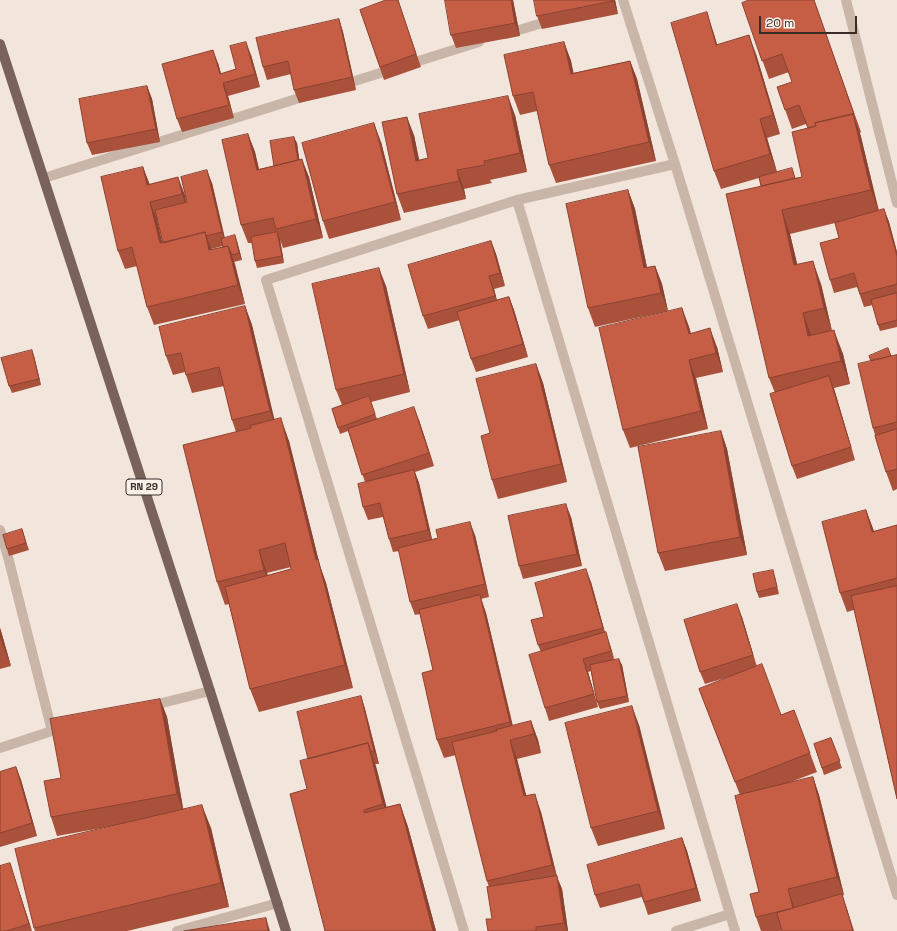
<!DOCTYPE html>
<html>
<head>
<meta charset="utf-8">
<style>
  body { margin:0 }
  #map { position:relative; width:897px; height:931px; overflow:hidden; background:#f2e6dc; font-family:"Space Grotesk",sans-serif }
  canvas { display:block }
  .scale { position:absolute; left:759px; top:16px; width:98px; height:18px; box-sizing:border-box; border:2px solid #372c28; border-top:0; padding-left:5px; font-size:12px; line-height:14px; white-space:nowrap; color:#372c28; -webkit-text-stroke:3px #faf1e8; paint-order:stroke }
</style>
</head>
<body>
<div id="map">
<canvas width="897" height="931"></canvas>
<div class="scale">20 m</div>
</div>
<script>
const g = document.querySelector('canvas').getContext('2d');
g.lineJoin = 'round';
function trace(path, color, width, dash) { g.strokeStyle = color; g.lineWidth = width; g.lineCap = dash ? 'butt' : 'round'; g.setLineDash(dash || []); g.stroke(path); }
function paint(path, color) { g.fillStyle = color; g.fill(path, 'evenodd'); }
function label(font, color, halo, rows, align = 'center') {
  g.font = font + ' "Space Grotesk",sans-serif'; g.lineWidth = 3.5; g.setLineDash([]); g.textBaseline = 'middle'; g.strokeStyle = halo; g.fillStyle = color; for (const [text, x, y, turn = 0] of rows) {
    g.save(); g.translate(x, y); g.rotate((+turn || 0) * Math.PI / 180); g.textAlign = isNaN(turn) ? turn : align; if (halo) g.strokeText(text, 0, 0); g.fillText(text, 0, 0); g.restore();
  }
}
trace(new Path2D(`
  M623 0 675 164
  M846 0 897 203
  M506 34 552 20
  M342 85 479 42
  M44 178 309 95
  M517 200 675 164 897 895
  M0 530 8 557 52 731 61 729
  M150 706 210 691
  M0 748 52 731
  M177 931 278 903
  M464 931 266 280 517 200 735 931
  M676 931 730 914`), '#cab6a8', 10);
trace(new Path2D(`
  M0 44 210 691 286 931`), '#796259', 10);
paint(new Path2D(`
  M398 0 421 67 384 80 360 10Z
  M513 0 520 36 456 48 451 35Z
  M615 0 618 14 542 29 537 16Z
  M814 0 861 132 860 133 861 137 879 211 884 209 889 222 897 252V327L880 331 878 325 873 305 864 307 857 287 834 293 830 280 839 238 835 223 790 234 797 264 821 284 832 331 843 354 850 384 834 388 855 460 797 479 792 466 775 393 769 378 761 186 759 178 721 189 714 171 713 31 717 45 756 54 780 134 767 138 777 172 795 178 802 177 808 128 806 124 792 129 777 87 792 82 789 72 769 79 742 3Z
  M339 19 343 32 356 90 299 103 294 90 291 74 267 80 263 67Z
  M564 42 571 61 573 73 630 61 637 79 656 161 556 183 549 165 537 111 520 115 513 96Z
  M251 55 260 87 228 96 234 118 182 132 177 119 218 63 221 74 236 69Z
  M147 86 152 99 160 142 92 155 87 143Z
  M515 115 527 172 490 180 492 183 464 189 466 199 404 213 397 194 414 135 419 160 428 158Z
  M248 134 255 152 259 169 274 166 297 143 299 159 309 177 323 238 283 248 280 239 284 263 257 268 255 261 252 243H248L241 225Z
  M381 142 401 220 329 239 323 221Z
  M143 167 149 184 185 195 186 202 212 183 225 238 237 241 242 260 234 262 245 304 154 325 147 307 137 266 125 269 118 251ZM157 220H158L163 242 162 243ZM223 246V247L211 250V249Z
  M628 190 635 209 647 268 655 266 662 284 668 311 595 327 588 308Z
  M491 241 496 254 505 286 494 289 497 300 509 297 514 310 528 357 476 372 471 359 460 320 428 329 423 316Z
  M386 286 410 392 371 402 377 419 419 420 434 466 415 472 419 483 432 540 475 535 489 597 481 599 486 613 513 726 531 721 538 740 541 753 517 759 526 796 541 812 557 877 562 889 568 931H488L492 919 489 887 487 881 456 755 444 758 437 740 433 670 420 614 415 615 410 602 399 551 393 552 389 539 383 517 368 520 363 507 365 482 348 431 340 434 332 409 342 405 336 390Z
  M245 306 252 325 274 420 289 441 320 566 326 583 353 688 259 712 250 689 229 604 225 605 217 582 236 432 232 420 224 386 192 393 185 372 173 375 166 356ZM291 567V569L268 576 267 573Z
  M682 308 689 327 691 333 717 347 723 372 696 378 708 429 630 448 623 430Z
  M897 355V489L893 491 886 472 873 428 891 356Z
  M34 356 41 385 12 393 9 386Z
  M536 364 543 383 567 482 498 499 492 480 490 433Z
  M721 431 727 449 747 555 665 571 658 553Z
  M866 510 874 531 897 525V799L854 610 847 612 840 593Z
  M571 517 582 566 523 579 519 566Z
  M22 529 29 550 9 556 7 549Z
  M775 577 779 594 759 598 757 592Z
  M591 582 605 633 610 645 614 660 622 665 629 702 600 709 597 702 591 671 588 672 598 707 549 721 545 708 541 652 538 645 544 617Z
  M742 617 757 667 781 715 794 710 817 772 788 783 813 777 819 795 844 895 842 896 848 912 780 931H761L756 917 759 892 740 795 699 689 732 676 705 684 700 672Z
  M0 628 11 666 0 669Z
  M361 696 365 709 379 764H375L386 807 400 804 408 827 436 931H325L307 789 308 759Z
  M160 699 167 717 183 809 211 828 229 907 127 931H35L34 928 124 824 57 836 51 817 61 778Z
  M639 725 665 829 598 846 591 828Z
  M831 738 842 768 824 775 814 744Z
  M16 767 21 780 37 836 0 847V772Z
  M682 838 687 851 701 901 648 915 642 897 600 908 595 895Z
  M10 863 14 876 32 931H0Z`), '#aa513c');
paint(new Path2D(`
  M511 0H513L520 36 515 23Z
  M613 0H615L618 14Z
  M707 12 713 31 723 63 716 45Z
  M339 19 343 32 356 90 352 77Z
  M749 35 756 54 780 134 773 115Z
  M246 42 251 55 260 87 255 74Z
  M564 42 571 61 578 93 571 74Z
  M213 50 218 63 224 84 228 96 234 118 220 74Z
  M630 61 637 79 656 161 649 142Z
  M147 86 152 99 160 142 156 129Z
  M508 96 515 115 527 172 520 153Z
  M853 114 861 137 879 213 871 190Z
  M407 117 414 135 423 179 416 161Z
  M760 119 767 138 777 172 770 154Z
  M374 123 381 142 401 220 395 202Z
  M248 134 255 152 263 188 257 170Z
  M294 137 297 143 302 179 300 172Z
  M302 159 309 177 323 238 316 219Z
  M143 167 150 185 154 203 147 185Z
  M207 170 212 183 226 245 222 232Z
  M457 170 464 189 466 199 459 181Z
  M178 177 185 195 188 213 182 194Z
  M628 190 635 209 651 287 644 268Z
  M150 202 157 220 167 262 160 243Z
  M884 209 889 222 897 252V256Z
  M782 210 790 234 803 288 794 265Z
  M205 232 212 251 209 250Z
  M277 232 280 239 284 263 282 256Z
  M235 235 237 241 242 260 239 253Z
  M491 241 496 254 505 286 500 273Z
  M228 246 235 264 245 304 238 285Z
  M813 261 821 284 832 331 824 308Z
  M655 266 662 284 668 311 661 293Z
  M379 268 386 286 410 392 404 374Z
  M489 276 494 289 499 309 495 296Z
  M509 297 514 310 528 357 523 344Z
  M245 306 252 325 277 430 270 411Z
  M682 308 689 327 695 352 689 334Z
  M803 313 812 337 808 336Z
  M710 328 717 347 723 372 716 353Z
  M834 330 843 354 850 384 841 361Z
  M32 350 34 356 41 385 39 379Z
  M689 360 696 378 708 429 701 411Z
  M536 364 543 383 567 482 561 464Z
  M829 376 834 389 855 460 851 447Z
  M414 407 419 420 434 466 429 453Z
  M281 418 289 441 320 566 326 583 353 688 345 665 316 560Z
  M721 431 727 449 747 555 740 537Z
  M414 470 419 483 433 543 428 530Z
  M566 504 571 517 582 566 577 554Z
  M866 510 873 529 879 550 872 532Z
  M470 522 475 535 489 597 485 584Z
  M259 550 267 573 272 593 264 570Z
  M586 569 591 582 607 640 603 628Z
  M480 595 486 613 516 741 510 722Z
  M737 604 742 617 757 668 753 655Z
  M0 628 1 631 11 666 0 637Z
  M606 632 610 645 616 664 611 651Z
  M583 659 588 672 598 707 594 694Z
  M619 659 622 665 629 702 627 696Z
  M361 696 365 709 379 764 374 751Z
  M160 699 167 717 184 813 177 794Z
  M632 706 639 725 665 829 658 811Z
  M531 721 538 740 541 753 534 734Z
  M510 740 517 759 531 814 524 796Z
  M368 743 376 766 392 828 383 804Z
  M16 767 21 780 37 836 32 823Z
  M813 777 819 795 844 895 837 877Z
  M535 794 541 812 557 877 562 889 568 931H567L564 923 558 880 552 865Z
  M400 804 408 827 436 931H433Z
  M202 805 211 828 229 907 221 883Z
  M682 838 687 851 701 901 696 888Z
  M10 863 14 876 32 931 29 924Z
  M788 889 794 907 799 926 793 908Z
  M842 894 848 912 854 931H853Z
  M266 918 270 931H268Z`), '#8b4231');
const building = new Path2D(`
  M386 0H398L416 54 380 67 360 10Z
  M445 0H511L515 23 451 35Z
  M534 0H613V1L537 16Z
  M749 0H814L854 114 815 123 816 126 808 128 799 105 785 110 777 87 792 82 782 54 762 61 742 3Z
  M707 12 716 45 749 35 773 115 760 119 770 154 714 171 671 23Z
  M339 19 352 77 294 90 288 61 263 67 256 38Z
  M246 42 255 74 223 83 229 105 177 119 162 64 213 50 220 74 236 69 230 46Z
  M564 42 571 74 630 61 649 142 549 165 533 92 513 96 504 55Z
  M147 86 156 129 87 143 79 99Z
  M508 96 520 153 484 161 485 165 457 170 459 181 397 194 382 122 407 117 416 161 428 158 419 114Z
  M853 114 871 190 782 210 794 265 813 261 824 308 803 313 808 336 834 330 841 361 769 378 726 194 802 177 792 132 816 126 815 123Z
  M374 123 395 202 323 221 302 143Z
  M248 134 257 170 302 159 316 219 276 229 273 218 241 225 222 140Z
  M294 137 298 160 274 166 270 141Z
  M143 167 147 185 178 177 182 194 150 202 160 243 205 232 209 250 228 246 238 285 147 307 132 247 118 251 101 177Z
  M792 168 795 178 761 186 759 177Z
  M207 170 222 232 206 236 205 232 163 243 155 210 187 202 181 177Z
  M628 190 644 268 655 266 661 293 588 308 566 204Z
  M884 209 897 256V284L860 294 854 273 830 280 820 243 839 238 835 223Z
  M277 232 282 256 255 261 251 237Z
  M235 235 239 253 232 255 228 246 223 247 221 239Z
  M491 241 500 273 489 276 495 296 423 316 408 265Z
  M379 268 404 374 336 390 312 284Z
  M897 293V320L878 325 871 300Z
  M509 297 523 344 471 359 457 312Z
  M245 306 270 411 232 420 219 367 186 375 181 353 166 356 159 327Z
  M682 308 689 334 710 328 716 353 689 360 701 411 623 430 599 328Z
  M888 348 891 356 871 361 869 356Z
  M32 350 39 379 9 386 1 358Z
  M897 355V422L873 428 858 364Z
  M536 364 561 464 492 480 481 436 490 433 476 379Z
  M829 376 851 447 792 466 770 394Z
  M369 396 375 414 338 428 332 409Z
  M414 407 429 453 362 475 348 429Z
  M281 418 316 560 318 559 345 665 250 689 225 587 291 569 285 543 259 550 264 570 217 582 183 445 251 428 250 426Z
  M897 429V469L886 472 875 436Z
  M721 431 740 537 658 553 638 447Z
  M414 470 428 530 389 539 380 503 363 507 358 484Z
  M566 504 577 554 519 566 508 516Z
  M866 510 872 532 897 525V578L840 593 822 522Z
  M470 522 485 584 410 602 398 548 438 538 436 530Z
  M22 529 26 543 7 549 3 535Z
  M586 569 603 628 538 645 531 620 544 617 535 583Z
  M773 570 777 587 757 592 753 574Z
  M897 586V799L851 596Z
  M480 595 510 722 437 740 422 673 433 670 419 610Z
  M737 604 753 655 700 672 684 620Z
  M606 632 611 651 583 659 594 694 545 708 529 655Z
  M619 659 627 696 597 702 590 665Z
  M762 664 781 715 794 710 810 753 735 782 699 689Z
  M361 696 374 751 371 752 368 743 308 759 297 712Z
  M160 699 177 794 51 817 44 781 61 778 50 719Z
  M632 706 658 811 591 828 565 723Z
  M531 721 534 734 510 740 524 796 535 794 552 865 487 881 452 742 497 731 496 730Z
  M831 738 840 761 822 768 814 744Z
  M368 743 383 804 364 810V813L400 804 433 931H325L290 794 307 789 300 761Z
  M16 767 32 823 0 833V772Z
  M813 777 837 877 788 889 793 908 756 917 750 894 759 892 735 796Z
  M202 805 221 883 34 928 15 849Z
  M682 838 696 888 644 902 639 884 595 895 587 865Z
  M10 863 29 924 6 931H0V866Z
  M557 876 564 923 536 927V931H488L486 919H492L487 887Z
  M842 894 853 931H782L777 913Z
  M266 918 268 931H184Z`);
paint(building, '#c65e46');
trace(building, '#8b4231', 1);
for (const [x, y, w] of [
  [144,487,36]
]) { const box = new Path2D(); box.roundRect(x - w / 2, y - 8, w, 16, 3); g.fillStyle = '#faf1e8'; g.fill(box); trace(box, '#372c28', 1); }
label('bold 10px', '#372c28', null, [
  ["RN 29",144,487]
]);
</script>
</body>
</html>
